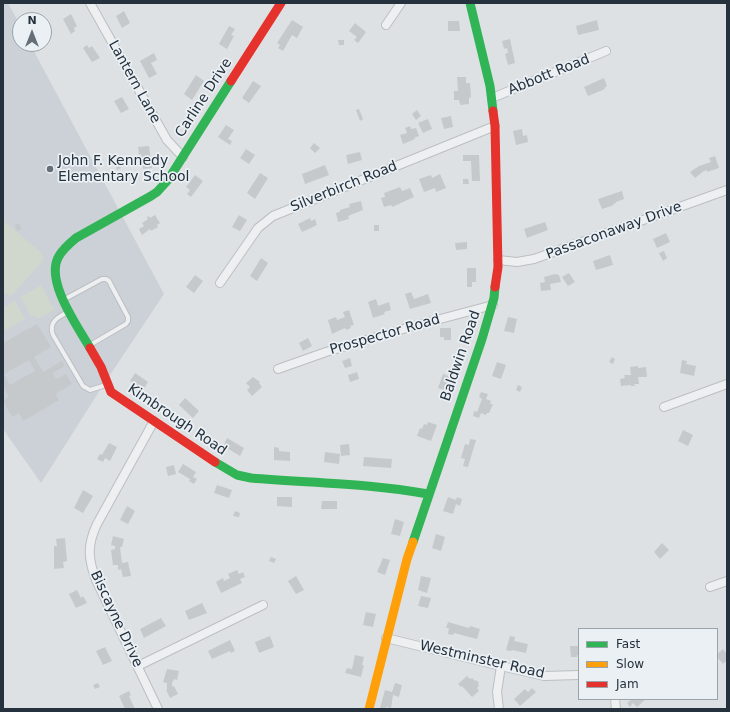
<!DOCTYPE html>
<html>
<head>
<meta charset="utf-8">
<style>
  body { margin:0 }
  #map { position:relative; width:730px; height:712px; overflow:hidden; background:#dee1e3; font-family:"DejaVu Sans",sans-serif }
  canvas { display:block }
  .frame { position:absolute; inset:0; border:4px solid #25313d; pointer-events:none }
  .legend { position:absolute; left:578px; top:628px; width:140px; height:72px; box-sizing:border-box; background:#eaf0f4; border:1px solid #9ba4ab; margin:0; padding:5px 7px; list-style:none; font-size:12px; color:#25313d }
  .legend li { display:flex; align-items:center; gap:8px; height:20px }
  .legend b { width:20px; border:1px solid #9ba4ab }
  .north { position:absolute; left:12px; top:12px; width:40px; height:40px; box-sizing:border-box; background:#eaf0f4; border:1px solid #9ba4ab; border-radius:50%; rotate:0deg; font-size:11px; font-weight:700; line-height:16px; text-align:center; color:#25313d }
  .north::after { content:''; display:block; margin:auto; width:14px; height:18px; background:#666f77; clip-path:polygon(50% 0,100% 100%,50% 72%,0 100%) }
</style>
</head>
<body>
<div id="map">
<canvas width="730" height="712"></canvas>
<div class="frame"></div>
<ul class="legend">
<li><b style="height:5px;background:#30b455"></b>Fast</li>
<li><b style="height:5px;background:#ff9f0a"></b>Slow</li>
<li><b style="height:5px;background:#e5322d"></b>Jam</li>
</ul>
<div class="north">N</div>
</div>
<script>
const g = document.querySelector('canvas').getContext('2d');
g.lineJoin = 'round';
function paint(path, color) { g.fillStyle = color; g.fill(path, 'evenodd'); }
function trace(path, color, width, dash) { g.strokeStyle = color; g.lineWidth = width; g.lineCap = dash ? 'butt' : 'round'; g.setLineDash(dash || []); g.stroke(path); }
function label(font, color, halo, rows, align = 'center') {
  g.font = font + ' "DejaVu Sans",sans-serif'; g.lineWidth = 3.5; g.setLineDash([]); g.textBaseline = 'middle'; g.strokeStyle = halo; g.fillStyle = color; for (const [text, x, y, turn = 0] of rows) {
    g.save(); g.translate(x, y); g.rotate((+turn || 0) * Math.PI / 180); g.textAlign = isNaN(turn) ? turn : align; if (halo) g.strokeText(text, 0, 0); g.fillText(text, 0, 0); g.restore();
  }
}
paint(new Path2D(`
  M3 3H8L20 25V44H30L164 294 100 390 41 483 3 429Z`), '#cbd1d7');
paint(new Path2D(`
  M4 221 43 254V261L11 296 3 292Z
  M41 285 54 310 39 318 30 315 21 297Z
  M15 301 25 319 3 331V308Z`), '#d0d8ce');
paint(new Path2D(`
  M124 11 130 23 122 28 116 16Z
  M71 14 77 26 74 28 75 31 71 34 63 19Z
  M292 20 303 27 297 38 292 35 283 51 278 48 280 45 277 43Z
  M597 20 599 30 578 35 576 26Z
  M448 21H459L460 31H448Z
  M355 23 366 32 358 43 354 40 357 37 349 31Z
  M229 26 235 29 231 35 234 36 227 49 219 44Z
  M510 39 515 63 508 65 505 54 508 53 507 48 504 49 502 41Z
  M338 40H344V45H339Z
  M87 45 89 48 92 46 100 58 92 62 83 48Z
  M154 53 157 60 151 63 157 74 149 78 140 61Z
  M196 75 204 81 192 100 184 94Z
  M457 77H466V83H470L471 97 469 98V104L460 105 459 100H454V91H458Z
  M604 78 607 86 604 88 605 89 588 96 584 87Z
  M253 81 261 86 249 103 242 98Z
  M122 97 129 109 121 113 114 101Z
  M359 109 363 119 360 121 356 110Z
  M417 110 421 116 416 120 412 114Z
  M451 116 453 127 444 129 441 118Z
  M428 119 432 129 423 133 418 123Z
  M226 125 234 130 228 139 232 141 230 145 218 137Z
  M410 126 411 129 416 128 419 136 414 138 415 139 403 144 400 135 407 133 405 128Z
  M522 129 523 136 527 135 528 142 516 145 513 131Z
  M314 143 320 148 315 153 310 148Z
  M149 146 152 168 143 169 141 154 139 155 138 147Z
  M246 149 255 155 249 164 240 158Z
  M360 152 362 160 348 164 346 155Z
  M463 155H479L480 181H472L471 161H463Z
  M715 156 719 168 707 172V170L704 171 695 178 690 172 699 166 711 162 709 158Z
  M118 159 121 168 117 170 114 160Z
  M325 165 329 175 305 184 302 174Z
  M260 173 268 178 255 199 247 193Z
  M440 174 446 188 436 192 435 188 424 192 419 179 431 175 432 178Z
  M195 175 203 181 191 197 187 194 190 190 186 187Z
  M463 179H468L469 184H463Z
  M400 187 402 191 410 188 414 197 392 207 391 205 384 207 381 198 385 197 384 193Z
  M622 191 624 199 616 202V203L613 204 614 205 602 209 598 199Z
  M361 201 363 210 348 216 349 219 338 222 336 213 340 212V210L350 207 349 204Z
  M155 215 160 223 157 225 158 227 151 231 150 229 142 235 139 229 144 226 142 223 148 219 147 217 149 216 150 218Z
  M239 215 247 220 240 231 232 227Z
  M310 218 311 221 315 219 317 225 302 232 298 224Z
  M545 222 548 230 527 238 524 229Z
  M19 223 22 229 17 231 15 225Z
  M374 225H379V231H374Z
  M666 233 670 242 657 248 653 239Z
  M467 242V249L456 250 455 243Z
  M664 251 667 258 663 261 659 253Z
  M610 255 613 265 596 270 593 261Z
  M261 258 268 263 257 281 250 276Z
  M467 268H476V282H472V287H467Z
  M569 273 575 282 568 286 562 277Z
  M555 274 559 275 561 282 550 284 551 290 541 291 540 283 545 282 544 277Z
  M195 275 203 281 194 293 186 287Z
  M411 292 414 299 428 294 431 303 410 309 405 294Z
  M376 299 378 306 389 302 391 310 384 312 385 314 373 318 368 302Z
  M349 310 354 325 350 326 351 328 346 330 345 328 332 334 328 320 336 317 337 320 345 317 343 312Z
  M508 317 517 319 514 333 504 331Z
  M37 324 51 347 34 357 43 372 62 361 65 366 52 373 56 379 66 374 72 384 55 394 59 400 23 421 19 413 12 417 3 401 9 397 3 386V343ZM29 360 35 371 10 385 4 374Z
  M440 328H451V340H444V337H440Z
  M308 338 312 346 303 351 299 343Z
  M612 357 615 359 613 364 609 362Z
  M350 358 352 366 345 368 342 361Z
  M682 360 687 361 686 364 696 366 694 376 680 373Z
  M497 362 506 365 501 379 492 376Z
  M638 366V368L646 367 647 377H638L639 384H634L635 386H631V385L621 386 620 379 625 378 624 375H631L630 367Z
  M357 372 359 379 350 382 348 375Z
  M135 373 148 382 143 390 130 381Z
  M443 374 451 377 447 391 438 388Z
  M253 377 260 382 259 383 262 387 252 396 247 390 250 387 246 383Z
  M518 385 522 387 520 392 516 390Z
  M481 392 488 394 486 399 491 401 490 404H493L489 413H487L486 415 481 413 479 418 473 416 474 411 477 412 482 399 479 397Z
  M185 398 199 411 193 418 179 405Z
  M428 422 437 425 431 441 417 436 420 428 422 429 424 424 427 425Z
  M683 430 693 435 688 446 678 441Z
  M227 438 244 448 240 456 227 448 228 447 224 445Z
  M470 439 476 440 468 467 463 466 465 459 461 458 465 444 469 445Z
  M109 443 117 447 110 461 105 458 103 462 97 459 100 454 102 455Z
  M349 444 350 455 341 456 340 445Z
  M274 447 279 448V451L290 452V461L274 460Z
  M325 452 340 454 339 464 324 462Z
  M364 457 392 459 391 468 363 466Z
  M183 464 196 472 193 477 197 479 194 484 189 481 190 479 178 472Z
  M174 465 176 474 168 476 166 467Z
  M217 485 232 490 229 498 214 493Z
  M83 490 93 496 83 513 74 508Z
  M277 497H292V507L277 506Z
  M448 497 456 500 457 497 462 499 460 506 456 504 453 514 443 511Z
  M322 501H337V509H321Z
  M127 506 135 511 128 524 120 520Z
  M235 511 240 513 239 517 233 516Z
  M395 519 404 522 400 536 391 534Z
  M436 534 445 537 441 551 432 548Z
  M113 536 124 539 122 547H120L122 563 128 562 131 576 123 577 121 569 118 570V565H113L111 550 115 549V546L111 545Z
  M65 538 67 561 63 562 64 568 54 569V546H57L56 539Z
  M662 543 669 550 660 559 654 552Z
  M271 557 276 559 274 563 269 561Z
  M383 558 390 560 385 575 377 572Z
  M237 570 239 574 243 572 245 577 240 579 242 583 221 593 216 582 223 578 224 581 230 578 228 574Z
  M296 576 304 590 296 594 288 581Z
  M421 576 431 578 427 593 418 590Z
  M77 590 81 598 83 596 87 603 76 608 69 594Z
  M421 596 431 598 428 608 418 606Z
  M202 603 207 613 189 620 185 611Z
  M366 612 376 614 373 627 363 625Z
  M161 618 166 626 144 638 140 629Z
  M448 622 469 628 470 626 480 629 477 639 454 633 453 635 448 634 449 628H446Z
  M270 636 274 647 259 653 255 642Z
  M510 636 515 637 514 641 528 644 526 653 512 650 511 651 506 650Z
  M230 640 235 651 231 653 230 651 212 659 208 651Z
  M570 646H579V655H577V657H571Z
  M105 647 112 661 103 665 96 651Z
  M723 649 727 654V660L723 664 717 657V654Z
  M355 655 364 657 362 665H364L361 677 345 673 347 668 352 669Z
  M167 669 179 671 177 680 174 679 172 683V687L174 686 178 694 170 698 166 690H167V683L163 682Z
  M467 676 470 679 472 678 475 681 476 680 479 683 478 684 479 686 477 688 479 691 472 697 462 686 461 687 458 684Z
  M98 683 100 687 95 689 93 685Z
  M395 683 402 685 399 697 393 695 391 708 386 707 385 709H382L380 708 385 690 392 692Z
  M532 688 536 692 520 706 514 699 525 689 528 692Z
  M129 691 131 695 129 696 135 709H125L119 696Z
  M632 699H646L637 707 633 703 630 707 627 703Z`), '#c6c9cb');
const lane = new Path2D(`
  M65 299 102 279H106L109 281 128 317V321L126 324 90 345
  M68 312C58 317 48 322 53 335L83 386 90 390 106 385`);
const street = new Path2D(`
  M90 3 167 140 183 157
  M386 25 401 3
  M492 98 606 51
  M498 260 517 262 534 259 727 190
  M220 283 258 228 273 216 495 126
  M278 369 326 352 410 327 493 305
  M664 407 727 384
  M154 421 97 524C87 545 88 559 96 580L158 709
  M710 587 727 581
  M386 638 501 666 544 676 579 675
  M138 666 263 605
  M615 699 616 709
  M499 709 497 692 501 666`);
trace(lane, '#bcbfc1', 6);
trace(street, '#bcbfc1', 10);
trace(lane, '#edeff1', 4);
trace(street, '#edeff1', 8);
trace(new Path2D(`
  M470 3 490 86 493 111
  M90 348C78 327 44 280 59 256 63 249 70 243 76 238L151 196 157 192 168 180 231 81
  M215 462 237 475 251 478C310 483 369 483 428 494
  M413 542 482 339 494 298 495 287`), '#30b455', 9);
trace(new Path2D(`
  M369 709 407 559 413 542`), '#ff9f0a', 9);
trace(new Path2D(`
  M231 81 281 3
  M493 111 495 126 498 267 495 287
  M90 348 101 367 111 392 215 462`), '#e5322d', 9);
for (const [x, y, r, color] of [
  [50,169,4,"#666f77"]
]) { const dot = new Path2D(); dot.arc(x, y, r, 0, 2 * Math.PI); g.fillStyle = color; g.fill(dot); trace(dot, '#eaf0f4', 1.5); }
label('14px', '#25313d', '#eaf0f4', [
  ["Abbott Road",549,75,-22],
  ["Lantern Lane",134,82,61],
  ["Carline Drive",204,98,-57],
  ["Silverbirch Road",344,187,-22],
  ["Passaconaway Drive",614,231,-20],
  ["Prospector Road",385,335,-16],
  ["Baldwin Road",461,356,-71],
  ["Kimbrough Road",177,420,34],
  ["Biscayne Drive",116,619,65],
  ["Westminster Road",482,660,13]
]);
label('14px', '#25313d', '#eaf0f4', [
  ["John F. Kennedy",58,161],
  ["Elementary School",58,177]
], 'left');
</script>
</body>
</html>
